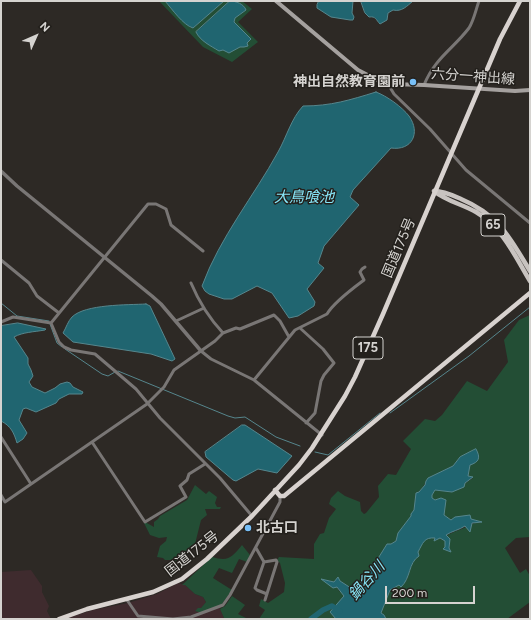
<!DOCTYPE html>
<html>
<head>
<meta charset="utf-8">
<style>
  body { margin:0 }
  #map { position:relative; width:531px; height:620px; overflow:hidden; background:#2d2925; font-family:Figtree,sans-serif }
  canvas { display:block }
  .frame { position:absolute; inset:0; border:2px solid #d5d3d0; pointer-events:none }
  .north { position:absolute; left:16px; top:16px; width:40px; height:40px; -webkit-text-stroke:3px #23201c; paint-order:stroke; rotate:45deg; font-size:11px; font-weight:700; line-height:16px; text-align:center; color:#d5d3d0 }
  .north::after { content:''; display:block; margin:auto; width:14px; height:18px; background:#d5d3d0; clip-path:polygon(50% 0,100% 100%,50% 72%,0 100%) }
  .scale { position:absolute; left:385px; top:586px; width:90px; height:18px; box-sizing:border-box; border:2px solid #d5d3d0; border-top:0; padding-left:5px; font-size:12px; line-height:14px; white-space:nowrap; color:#d5d3d0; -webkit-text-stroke:3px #23201c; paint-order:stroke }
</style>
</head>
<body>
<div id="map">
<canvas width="531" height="620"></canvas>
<div class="frame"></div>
<div class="north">N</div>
<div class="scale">200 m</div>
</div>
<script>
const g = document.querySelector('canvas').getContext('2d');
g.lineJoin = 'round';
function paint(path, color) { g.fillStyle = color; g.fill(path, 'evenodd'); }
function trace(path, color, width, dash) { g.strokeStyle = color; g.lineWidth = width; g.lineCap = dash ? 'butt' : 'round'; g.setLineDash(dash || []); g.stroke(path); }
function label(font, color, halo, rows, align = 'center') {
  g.font = font + ' Figtree,"Noto Sans JP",sans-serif'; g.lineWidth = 3; g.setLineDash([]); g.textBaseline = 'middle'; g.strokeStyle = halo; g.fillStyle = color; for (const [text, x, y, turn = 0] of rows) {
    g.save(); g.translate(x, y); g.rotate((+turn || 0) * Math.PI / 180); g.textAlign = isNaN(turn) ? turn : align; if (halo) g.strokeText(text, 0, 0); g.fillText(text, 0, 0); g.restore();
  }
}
paint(new Path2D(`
  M31 570 42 586V592L49 606 47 611 51 619H1V572Z
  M178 583 185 585 195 594 203 597 206 602 201 609 195 611 219 606 224 618 64 619 93 610 128 603 157 594Z`), '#3f2b2e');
paint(new Path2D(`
  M159 1H165L191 28 195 26 224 1H230L196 32 240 46 249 41 234 22 235 18 245 7 236 1H242L252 9 238 22 258 42 232 62 203 47Z
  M530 315V537L516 538 505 548 520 573 526 569 530 576V602L507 619H386L384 615 381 613 390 590 407 579C410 570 419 540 429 537 431 537 434 538 436 538L435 541 439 538 445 541V547L443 549 451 552 449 548 450 545 446 536C451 533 454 532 459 530 468 527 470 523 481 522L471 519 452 520 444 515 441 498 435 500 432 498V495L435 490 452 492 473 478 468 476 470 464 460 457 453 466 428 478C424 483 424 490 416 493L414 510 411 514V516L398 533 396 541 391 544H387L369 573 354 590 340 581 338 577 334 582 328 580 337 587 339 591 341 592 344 596 330 612 336 619H259L265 610 259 606 261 599 268 603 284 592 285 583 280 563 277 560 279 557 314 559V544L320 534 324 533 329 518 336 509 329 504 331 498 338 491 345 496 360 502 361 511 364 514 366 513 379 497 378 486 388 474 396 475 411 449 403 441 425 419 435 421 442 415 467 381 487 391 508 362 504 340 519 320Z
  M195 485 206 494 209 491 217 497 215 503 217 507H221L220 509H205L207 515 201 520 195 544 175 562 170 560H165L163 558 157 557 160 546 166 541 167 537 159 538 150 535 144 523 145 522 154 527V522L158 519 160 516 187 500Z
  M242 545 250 555 247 562 239 559 232 573 219 568 213 578 232 590 222 604 202 613 195 611 198 608H201L206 602 203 597 195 594 185 585H182L212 557C229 562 232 557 242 545Z
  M232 596 245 605 238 614 248 619H223L224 618 220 609 225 606Z`), '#234e35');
const water = new Path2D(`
  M165 1H224L193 28C183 25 172 9 165 1Z
  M230 1C236 1 244 4 246 10L235 18 234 22 251 39 247 43 248 46 244 47H240L229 53 223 50 219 51C211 46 200 41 196 32Z
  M319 1H353L352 13 354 17 353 20H350L331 17 317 8V5Z
  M361 1H413C407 6 402 12 393 10L388 13 387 20 380 24C376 20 376 16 369 17L365 13Z
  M376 92C387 96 402 107 409 116 421 133 412 151 391 148L353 190 350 197 359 205 324 246 318 263 324 268 307 289 315 302 314 306 298 316 289 318 272 293 257 286 232 299H224L209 294 205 291 202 286C220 237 254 196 278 152 287 136 291 119 303 106 331 106 350 100 376 92Z
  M146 304 150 306 175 359 172 361 151 354 73 342 63 333C66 328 68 321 72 317 85 304 128 305 146 304Z
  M18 323 46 329 45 330C34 332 23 332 14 337L28 358V364L31 370 33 376 29 382 32 387 45 393 55 388 60 384 67 382 70 383 73 387 83 392 82 394H69L59 399 56 403 36 412 26 408 23 409 19 420 27 433 23 439 17 443C14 433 11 426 1 421V326Z
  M242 425H245L292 456 277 473 258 469 236 481 233 480 206 457 205 452Z
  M476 449C481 458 479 462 470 465L468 476 473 477 465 483 464 487 452 492 435 490 432 495V498L435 500 441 498 446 500 444 515 451 520 455 517 470 515 471 519 482 522 472 523 470 532 465 526C459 530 452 531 446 535L450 539 449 548 451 552 443 549 445 547V541L440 538 434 541 435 538C424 537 423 543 418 552L419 556C408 563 411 578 401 587L399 585 390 590 381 613 384 615 386 619H336L330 612 344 596 337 587 333 588 321 579 334 582 338 577 340 581 354 590 369 573 387 544H391L396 541 398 533 411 516V514L414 510 416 493 419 492 425 485 426 481 428 478 453 466 460 457Z`);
paint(water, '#206570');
trace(water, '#56868d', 1);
trace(new Path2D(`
  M1 303 17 316 49 321
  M50 324 57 343 62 347
  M65 349 102 374 108 376 115 372
  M118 371 228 416 235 418 245 417 276 437 300 446
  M390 413 469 356 530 307
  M315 452 328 455 380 413`), '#56868d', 1);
trace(new Path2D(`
  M311 619 323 610 332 606 340 611`), '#206570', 5.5);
trace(new Path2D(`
  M390 84 391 89 394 94 430 129 466 170 530 223
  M424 85C435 58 453 49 469 28 474 20 476 9 479 1
  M1 260 29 283 37 296 59 313
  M176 321 204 308
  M1 322 13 317 51 323
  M51 323 59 342 64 347 71 350 95 354 136 389 160 418 220 478 252 516
  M51 323 148 204H156L166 209 171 225 203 251
  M300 328 323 349 334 363 324 375 321 381 315 413 306 423
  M223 333 236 328 240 329 274 315 280 321 289 337
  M201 351 211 359 254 380 322 435
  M254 380 295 330 327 314C334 302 352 289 364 280L360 272 362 269 365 267
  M1 437 31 484
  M92 442 145 522 186 497 180 486 187 480 189 474 205 464
  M1 495 5 502 147 404 164 387 174 370 215 341 223 333C209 318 199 302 191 283
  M256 548 264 562 276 560 277 562 265 600
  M264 562 255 588 257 590 267 594
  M127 600 138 616 173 619 191 617 223 605 230 595 280 502V496`), '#797675', 3);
trace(new Path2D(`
  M1 171 17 186 152 296 161 304 201 351`), '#797675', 3.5);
trace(new Path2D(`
  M276 1 358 70 379 81 390 84 424 85 515 91 530 90`), '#a5a19f', 4);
trace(new Path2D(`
  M434 191C446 201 462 204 476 212 502 227 515 256 530 281
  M434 191C444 191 452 195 461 199 499 215 510 238 530 271`), '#c8c3c0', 4.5);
trace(new Path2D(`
  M275 490 280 496H284L530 293
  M59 619 87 609 153 592 182 579 207 559 252 516 299 465 312 448 345 396 355 377 383 314 500 39 520 1`), '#d8d2cf', 4.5);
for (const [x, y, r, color] of [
  [413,82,4,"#78bff7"],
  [248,528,4,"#78bff7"]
]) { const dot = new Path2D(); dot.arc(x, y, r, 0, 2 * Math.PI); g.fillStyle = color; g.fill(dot); trace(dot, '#23201c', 1.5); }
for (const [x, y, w] of [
  [493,225,24],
  [368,348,30]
]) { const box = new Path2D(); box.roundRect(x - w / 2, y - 11, w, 22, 3); g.fillStyle = '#23201c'; g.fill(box); trace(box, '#d5d3d0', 1); }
label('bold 13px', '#d5d3d0', null, [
  ["65",493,225],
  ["175",368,348]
]);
label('14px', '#d5d3d0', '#23201c', [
  ["六分一神出線",473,77,4],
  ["国道175号",399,248,-67],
  ["国道175号",192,554,-38]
]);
label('bold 14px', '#d5d3d0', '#23201c', [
  ["神出自然教育園前",405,82],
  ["北古口",256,528,"left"]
], 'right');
label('italic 15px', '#87e6f8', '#23201c', [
  ["大鳥喰池",304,198],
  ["鍋谷川",367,581,-48]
]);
</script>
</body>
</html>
